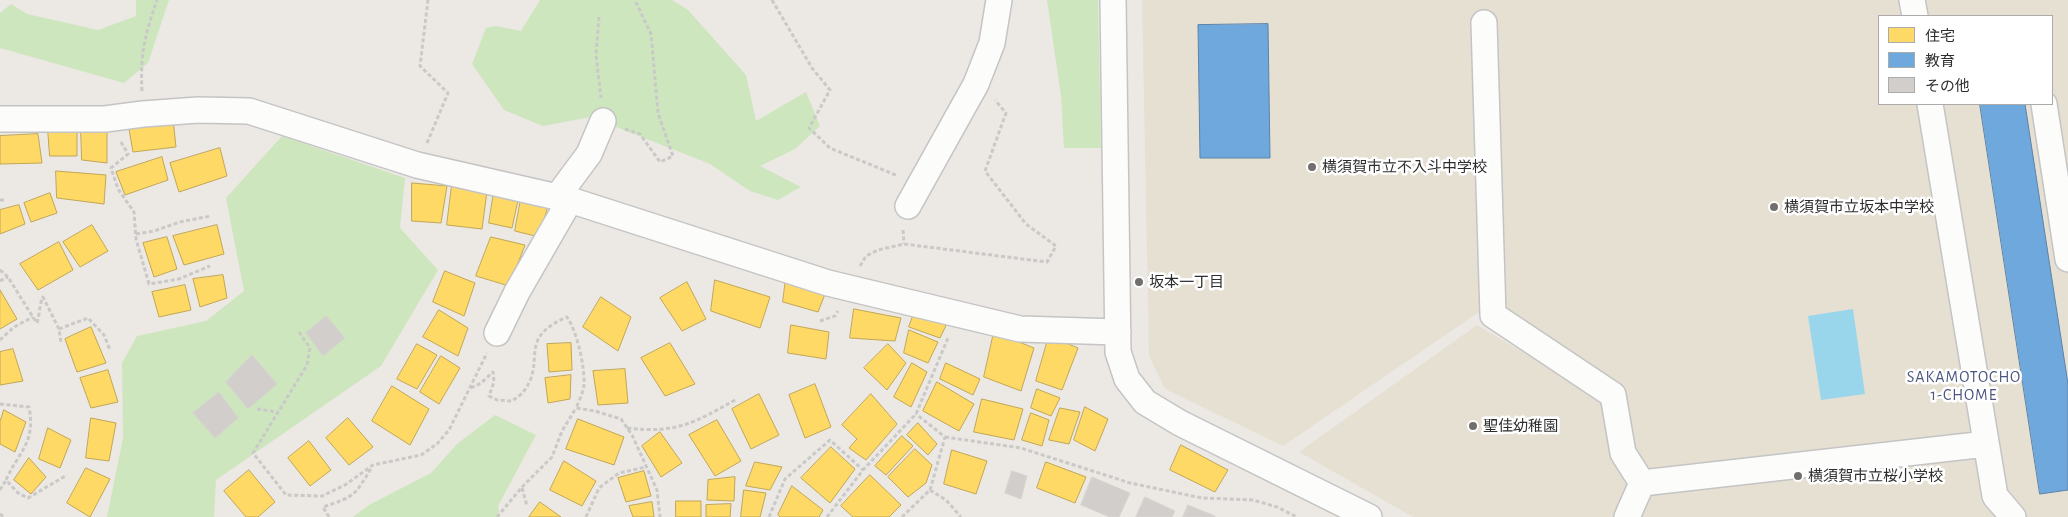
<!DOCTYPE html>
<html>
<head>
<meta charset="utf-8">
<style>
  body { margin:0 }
  #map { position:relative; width:2068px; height:517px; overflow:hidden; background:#ece8e4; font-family:"Alegreya Sans","Noto Sans JP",sans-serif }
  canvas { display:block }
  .legend { position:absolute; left:1878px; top:15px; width:175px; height:90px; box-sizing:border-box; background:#fff; border:1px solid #ababab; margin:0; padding:6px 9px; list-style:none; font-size:15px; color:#2e2e2e }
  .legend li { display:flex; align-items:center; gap:10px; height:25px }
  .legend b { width:25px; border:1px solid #ababab }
</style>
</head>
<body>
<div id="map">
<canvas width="2068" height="517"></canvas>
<ul class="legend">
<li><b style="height:14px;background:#ffd966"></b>住宅</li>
<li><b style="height:14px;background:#6fa8dc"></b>教育</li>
<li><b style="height:14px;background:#d1cecb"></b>その他</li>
</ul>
</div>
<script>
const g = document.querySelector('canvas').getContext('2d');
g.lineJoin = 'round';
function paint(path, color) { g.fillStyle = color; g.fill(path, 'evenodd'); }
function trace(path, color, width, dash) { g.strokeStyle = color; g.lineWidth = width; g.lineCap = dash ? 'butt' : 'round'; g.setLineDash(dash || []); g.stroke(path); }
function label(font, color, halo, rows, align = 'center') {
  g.font = font + ' "Alegreya Sans","Noto Sans JP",sans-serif'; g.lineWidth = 5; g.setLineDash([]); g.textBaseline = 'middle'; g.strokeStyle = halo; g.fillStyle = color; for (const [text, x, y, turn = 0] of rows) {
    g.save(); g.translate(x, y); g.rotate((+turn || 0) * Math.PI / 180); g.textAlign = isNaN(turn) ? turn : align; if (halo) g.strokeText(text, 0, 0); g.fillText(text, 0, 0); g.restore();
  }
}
paint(new Path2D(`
  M1142 0H2068V517H1413L1299 452 1477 325 1603 400 1599 385 1482 310 1283 446 1165 389 1149 356ZM1879 16H2052V104H1879Z`), '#e6e0d3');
paint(new Path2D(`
  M136 0H169L148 63 124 83 0 48V13L11 4 27 14 98 30 136 16Z
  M540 0H672L688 10 746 75 756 121 806 92 820 126 795 149 760 166 801 187 778 200 750 191 710 164 591 117 543 126 504 110 472 64 486 28 496 26 521 31Z
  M1047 0H1098L1101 148H1064L1061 96Z
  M282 136 405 178 400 228 438 270 381 366 216 480 214 517H107L123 438 122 363 137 336 206 321 244 291 226 198Z
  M495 415 536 435 498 506 500 517H353L369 505 431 473 457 444Z`), '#cee6be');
paint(new Path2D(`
  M1853 309 1865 394 1821 400 1808 316Z`), '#99d6ec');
const homes = new Path2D(`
  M173 119 176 147 133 152 128 123Z
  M48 129H77V156H50Z
  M81 129H107V163L82 160Z
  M38 134 42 163 0 164V136Z
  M220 148 227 176 179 192 170 163Z
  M162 157 168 180 125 195 116 172Z
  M56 171 106 175 104 204 57 198Z
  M412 183 447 186 441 223 412 221Z
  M452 185 487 191 482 229 447 225Z
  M494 192 518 200 512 228 489 223Z
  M50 193 57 213 31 222 24 203Z
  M521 199 548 206 539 237 515 231Z
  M19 205 25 224 0 234V210Z
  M92 225 108 251 80 267 63 242Z
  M217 225 224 254 184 265 173 236Z
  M167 237 177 269 154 277 143 243Z
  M491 237 525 245 509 286 476 276Z
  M59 242 73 270 38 290 20 264Z
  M445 271 475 283 464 316 433 302Z
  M223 275 227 298 200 307 193 279Z
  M786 278 827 289 818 312 783 302Z
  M715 280 770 297 760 328 711 311Z
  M687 282 706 319 682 331 660 298Z
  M185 285 191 310 159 317 152 292Z
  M0 290 17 319 0 329Z
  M601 297 631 317 618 351 583 327Z
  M916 308 950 317 940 338 909 327Z
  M854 309 901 318 895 341 850 338Z
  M439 310 468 328 458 356 423 337Z
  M791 325 829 332 826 359 788 353Z
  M91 327 106 363 77 372 65 339Z
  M909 330 938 342 928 363 904 353Z
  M994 332 1034 348 1021 391 984 377Z
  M1049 336 1078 348 1062 390 1036 381Z
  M571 343 572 370 549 372 547 344Z
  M670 343 695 384 665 396 641 358Z
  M417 344 437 355 417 389 397 379Z
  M888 344 906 363 887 390 864 368Z
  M13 349 23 381 0 385V352Z
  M441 356 460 368 439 404 420 392Z
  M912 363 927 372 911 407 894 397Z
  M946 363 980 379 973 395 940 379Z
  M625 369 628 403 598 405 593 371Z
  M108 370 118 402 91 408 80 378Z
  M571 375 570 399 548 403 545 378Z
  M937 382 974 404 959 431 923 411Z
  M815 384 831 427 805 438 789 395Z
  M392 386 429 409 410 445 372 421Z
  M1037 389 1060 398 1051 416 1031 408Z
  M759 394 779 435 751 449 732 409Z
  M871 394 897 424 866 460 849 448 857 439 842 425Z
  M982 399 1023 409 1014 440 974 432Z
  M1085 407 1108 419 1095 451 1074 440Z
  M1060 408 1080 412 1069 444 1049 440Z
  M4 410 26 422 15 452 0 444V422Z
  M1031 413 1049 420 1042 446 1022 440Z
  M91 418 116 423 109 461 86 458Z
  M348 418 373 447 349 465 326 438Z
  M578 419 624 437 614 465 566 449Z
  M717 420 741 461 715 476 689 435Z
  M918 423 937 444 928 455 907 435Z
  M48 428 71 440 60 468 39 459Z
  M660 432 682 463 661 477 642 446Z
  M902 436 913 446 886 475 875 466Z
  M309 441 331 470 310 486 288 458Z
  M1181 445 1228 470 1215 492 1170 470Z
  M831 447 855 469 830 503 801 478Z
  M915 449 932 465 926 483 908 497 888 477Z
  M952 450 987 461 976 494 944 484Z
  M29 458 46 477 31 494 14 480Z
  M564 461 596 481 582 506 550 490Z
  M755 462 782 467 770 490 746 486Z
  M1046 462 1086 477 1075 503 1037 488Z
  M86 468 110 479 90 517 67 503Z
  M249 470 275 502 258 517H246L224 491Z
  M644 471 651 496 626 502 618 478Z
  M870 475 901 505 889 517H853L841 506Z
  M735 477 734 501 707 500 708 480Z
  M792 486 823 510 819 517H780L778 515Z
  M744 490 766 493 760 517H741Z
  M676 501H701V517H676Z
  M540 502 561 517H529Z
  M652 502 654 517H633L629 506Z
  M731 504 730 517H706V505Z`);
paint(homes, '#ffd966');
trace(homes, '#c0a655', 1);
const schools = new Path2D(`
  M1268 24 1270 158H1200L1198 25Z
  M1980 104H2025L2068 384V490L2040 494Z`);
paint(schools, '#6fa8dc');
trace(schools, '#5c83a8', 1);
const building = new Path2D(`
  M326 316 345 338 323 356 306 333Z
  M252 355 277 384 248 409 226 382Z
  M219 392 238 418 215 438 193 413Z
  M1012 471 1027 476 1021 499 1005 493Z
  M1092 477 1130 493 1119 517H1110L1081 505Z
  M1145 497 1175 511 1172 517H1136Z
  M1188 505 1215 516V517H1183Z`);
paint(building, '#d1cecb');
trace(building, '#d7d4d0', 1);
const minor = new Path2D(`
  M1113 0 1118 352 1127 379 1145 402 1180 423 1369 517
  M1912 0 1915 16
  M1484 23 1493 315 1613 395 1623 453 1642 483
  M1930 104 1995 496 2013 517
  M2044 104 2068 259
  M0 119H105L143 114 198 110 249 111 417 165 570 200 828 283 1020 329 1118 332
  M557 197 589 154 603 121
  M908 206 976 84 992 43 999 0
  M497 333 517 292 570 200
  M1627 517 1642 483 1986 444`);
trace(minor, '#c5c4c5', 28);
trace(new Path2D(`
  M772 0 812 68 830 90 809 128 830 148 898 176
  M599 17 596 55 601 98
  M142 91C140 53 145 35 157 0
  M625 129 640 134 660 162 673 156 658 113 651 34 635 0
  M121 142 128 154 111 168 118 189 134 212 136 239 149 284 179 279 210 266
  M427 143 448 93 420 66 428 0
  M0 200H4
  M903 230 904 244
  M136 234 154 231 180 222 211 216
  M860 266 866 256 878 250 904 244 1047 262 1056 246 1026 224 985 171 1006 113 995 100
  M0 270 8 277 36 322
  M0 281 8 277
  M820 321 835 316 838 311
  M37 323C40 314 39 305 43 297L59 329 61 343
  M59 329 88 318 104 335 110 350
  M299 332 310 348 307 365 253 453 286 495 322 496 345 485 373 465 421 455 437 444 449 430 487 353
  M0 340 14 327 33 317
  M471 388 481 383 493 372 494 382 489 396 497 400 512 401C516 398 521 395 524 391 547 360 516 339 567 317 577 331 585 367 584 385 583 393 579 401 576 408L595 411 621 419 632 435 657 490 660 517
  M0 404 29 407C36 443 19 451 6 480L18 493 28 498 67 475
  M257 409 278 412
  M627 428C678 434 695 422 737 399
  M945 437 1021 448 1130 483 1202 498 1253 500 1277 507 1297 517
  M522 488 527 506
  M0 490 6 480
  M930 490 946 500 961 517
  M0 514 4 517
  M329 517 323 507C356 496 354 496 372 467
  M497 517 522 487 552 457 562 431 576 408
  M586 517 599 488 619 473 646 467
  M769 517 785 479 830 440 863 470
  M827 517 863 470 916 414 948 338
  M902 517 930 490 945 437 916 414`), '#c9c9c8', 3, [4, 2.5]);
trace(minor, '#fcfcfb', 25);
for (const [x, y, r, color] of [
  [1312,167,5,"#706f6e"],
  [1774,207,5,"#706f6e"],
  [1139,282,5,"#706f6e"],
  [1473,426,5,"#706f6e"],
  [1798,476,5,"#706f6e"]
]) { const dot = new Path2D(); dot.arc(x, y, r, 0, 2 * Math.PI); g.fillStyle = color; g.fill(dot); trace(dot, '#fff', 2); }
label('15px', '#2e2e2e', '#fff', [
  ["横須賀市立不入斗中学校",1322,167],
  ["横須賀市立坂本中学校",1784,207],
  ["坂本一丁目",1149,282],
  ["聖佳幼稚園",1483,426],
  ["横須賀市立桜小学校",1808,476]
], 'left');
g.letterSpacing = '1px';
label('16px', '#4d5680', '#fff', [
  ["SAKAMOTOCHO",1964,377],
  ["1-CHOME",1964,395]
]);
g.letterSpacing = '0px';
</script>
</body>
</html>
